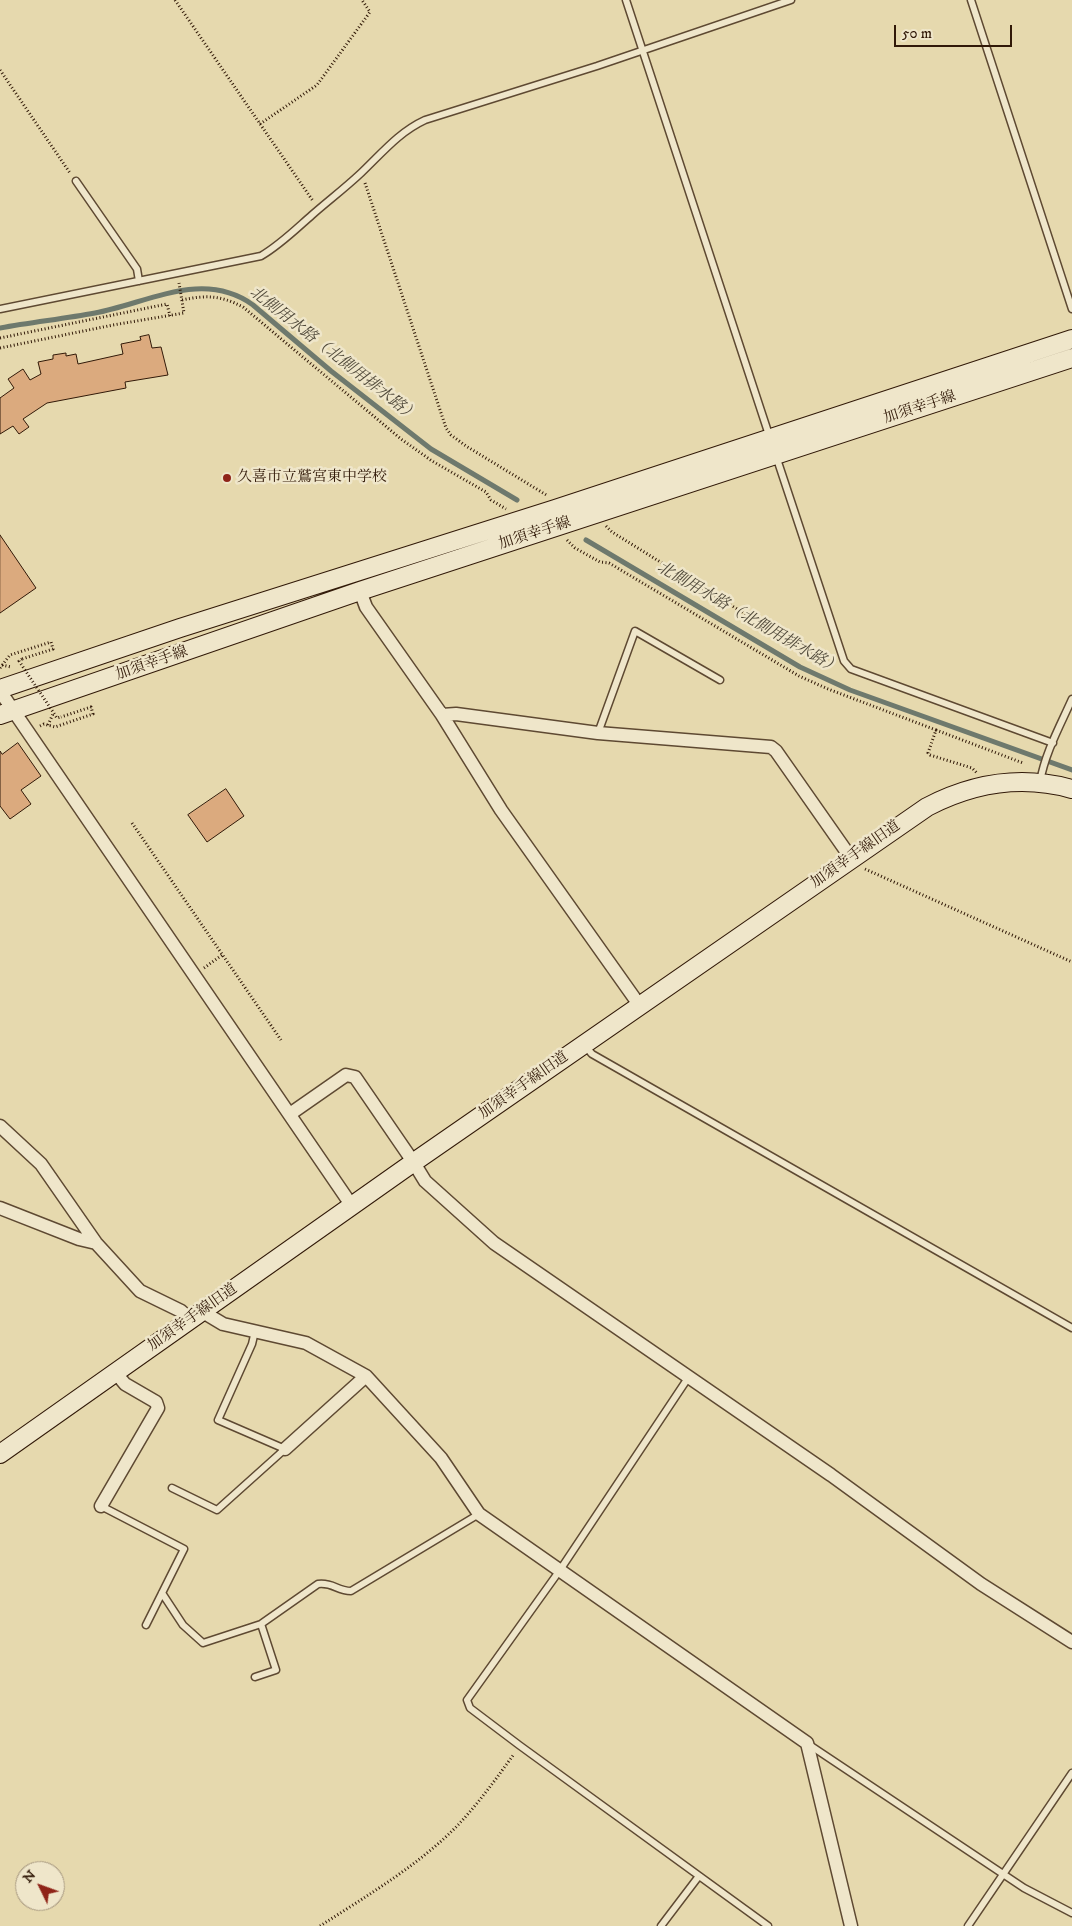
<!DOCTYPE html>
<html>
<head>
<meta charset="utf-8">
<style>
  body { margin:0 }
  #map { position:relative; width:1072px; height:1926px; overflow:hidden; background:#e6d9ae; font-family:"IM FELL DW Pica",serif }
  canvas { display:block }
  .north { position:absolute; left:15px; top:1861px; width:50px; height:50px; box-sizing:border-box; background:#efe6ca; border:1px solid #a3947c; border-radius:50%; rotate:312deg; font-size:14px; font-weight:700; line-height:20px; text-align:center; color:#311908 }
  .north::after { content:''; display:block; margin:auto; width:18px; height:22px; background:#8f2418; clip-path:polygon(50% 0,100% 100%,50% 72%,0 100%) }
  .scale { position:absolute; left:894px; top:25px; width:118px; height:22px; box-sizing:border-box; border:2px solid #311908; border-top:0; padding-left:6px; font-size:15px; line-height:18px; white-space:nowrap; color:#311908; -webkit-text-stroke:4px #efe6ca; paint-order:stroke }
</style>
</head>
<body>
<div id="map">
<canvas width="1072" height="1926"></canvas>
<div class="north">N</div>
<div class="scale">50 m</div>
</div>
<script>
const g = document.querySelector('canvas').getContext('2d');
g.lineJoin = 'round';
function trace(path, color, width, dash) { g.strokeStyle = color; g.lineWidth = width; g.lineCap = dash ? 'butt' : 'round'; g.setLineDash(dash || []); g.stroke(path); }
function paint(path, color) { g.fillStyle = color; g.fill(path, 'evenodd'); }
function label(font, color, halo, rows, align = 'center') {
  g.font = font + ' "IM FELL DW Pica","Noto Serif JP",serif'; g.lineWidth = 5; g.setLineDash([]); g.textBaseline = 'middle'; g.strokeStyle = halo; g.fillStyle = color; for (const [text, x, y, turn = 0] of rows) {
    g.save(); g.translate(x, y); g.rotate((+turn || 0) * Math.PI / 180); g.textAlign = isNaN(turn) ? turn : align; if (halo) g.strokeText(text, 0, 0); g.fillText(text, 0, 0); g.restore();
  }
}
trace(new Path2D(`
  M0 328C32 322 63 319 95 313 148 303 203 269 253 305L331 371 431 449 517 500
  M586 540 800 667 850 690 1072 770`), '#6e796d', 5);
const building = new Path2D(`
  M149 335 152 348 161 347 168 375 125 382 126 388 47 403 23 419 29 427 19 434 13 426 0 434V398L14 388 8 379 23 369 30 380 41 374 38 362 53 359V355L66 353V356L76 354 78 364 123 354 121 344 141 340 140 337Z
  M0 535 36 588 0 613Z
  M18 743 41 776 21 790 31 804 10 819 0 806V751L2 754Z
  M226 789 244 816 207 842 188 815Z`);
paint(building, '#dbaa7e');
trace(building, '#311908', 1);
const lane = new Path2D(`
  M626 0 770 438
  M971 0 1072 309
  M76 181 137 269 139 281
  M0 309 261 256C280 245 296 229 312 215 328 201 345 188 361 173 382 153 399 132 425 120L597 66 791 0
  M776 456 844 661 851 669 1053 743
  M598 733 635 631 720 680
  M1040 782C1045 753 1060 726 1072 699
  M585 1046 592 1054 1072 1328
  M688 1378 560 1570 467 1700 470 1708 519 1745 768 1926
  M172 1488 217 1510 285 1449 218 1420 252 1344 255 1331
  M101 1506 184 1549 146 1625
  M162 1593 183 1625 203 1643 261 1624 318 1584C333 1582 337 1591 351 1591L479 1514
  M255 1677 276 1670 261 1624
  M808 1744 1024 1888 1072 1913
  M661 1926 699 1876
  M968 1926 1072 1773`);
const street = new Path2D(`
  M360 591 366 607 442 715 501 810 640 1006
  M0 691 352 1206
  M442 715 456 714 598 733 771 747 776 751 851 858
  M290 1114 346 1075 355 1077 414 1163 425 1181 494 1243 831 1475 981 1584 1072 1642
  M0 1126 41 1164 96 1243 140 1291 181 1311 191 1320
  M0 1208 79 1239 96 1243
  M203 1312 223 1324 306 1343 366 1376 441 1458 479 1514 807 1743 851 1926
  M285 1449 366 1376
  M101 1506 158 1408 156 1402 125 1384 115 1372`);
const secondary = new Path2D(`
  M0 689 180 628 555 509 1072 339
  M0 715 360 591 1072 358
  M0 1454 404 1169 927 807C973 783 1022 775 1072 789`);
trace(lane, '#5e4932', 9);
trace(street, '#5e4932', 15);
trace(secondary, '#311908', 20);
trace(new Path2D(`
  M175 0 313 201
  M0 70 70 173
  M260 124 317 85 370 12 362 0
  M365 183 446 428 451 435 466 446 548 496
  M182 300C206 295 220 295 243 307L401 439 432 461 486 492 491 500 506 509
  M0 338 167 304 170 316
  M0 348 113 325 184 313 179 283
  M606 526 612 532 715 596 830 663 836 662
  M567 540 575 548 600 562 609 563 799 676 828 689 936 730 928 753 930 755 972 768 977 773
  M2 665 11 667
  M0 668 10 655 51 642 53 649 22 659
  M48 725 53 714
  M40 726 44 724 55 727 93 714 91 707 61 717
  M936 730 1023 763
  M132 823 281 1040
  M865 869 1072 962
  M204 968 222 955
  M320 1926C365 1897 419 1865 457 1826 478 1804 496 1779 514 1754`), '#311908', 3, [1, 2.5]);
trace(lane, '#efe6ca', 6);
trace(street, '#efe6ca', 12);
trace(secondary, '#efe6ca', 18);
trace(new Path2D(`
  M22 659 19 661 57 718 61 717`), '#311908', 3, [1, 2.5]);
for (const [x, y, r, color] of [
  [227,478,5,"#8f2418"]
]) { const dot = new Path2D(); dot.arc(x, y, r, 0, 2 * Math.PI); g.fillStyle = color; g.fill(dot); trace(dot, '#efe6ca', 2); }
label('15px', '#311908', '#efe6ca', [
  ["加須幸手線",920,408,-18],
  ["加須幸手線",535,534,-18],
  ["加須幸手線",152,664,-19],
  ["加須幸手線旧道",856,855,-35],
  ["加須幸手線旧道",524,1086,-35],
  ["加須幸手線旧道",193,1318,-35]
]);
label('15px', '#311908', '#efe6ca', [
  ["久喜市立鷲宮東中学校",237,478]
], 'left');
label('italic 16px', '#50493a', '#efe6ca', [
  ["北側用水路（北側用排水路）",333,355,38],
  ["北側用水路（北側用排水路）",748,619,30]
]);
</script>
</body>
</html>
